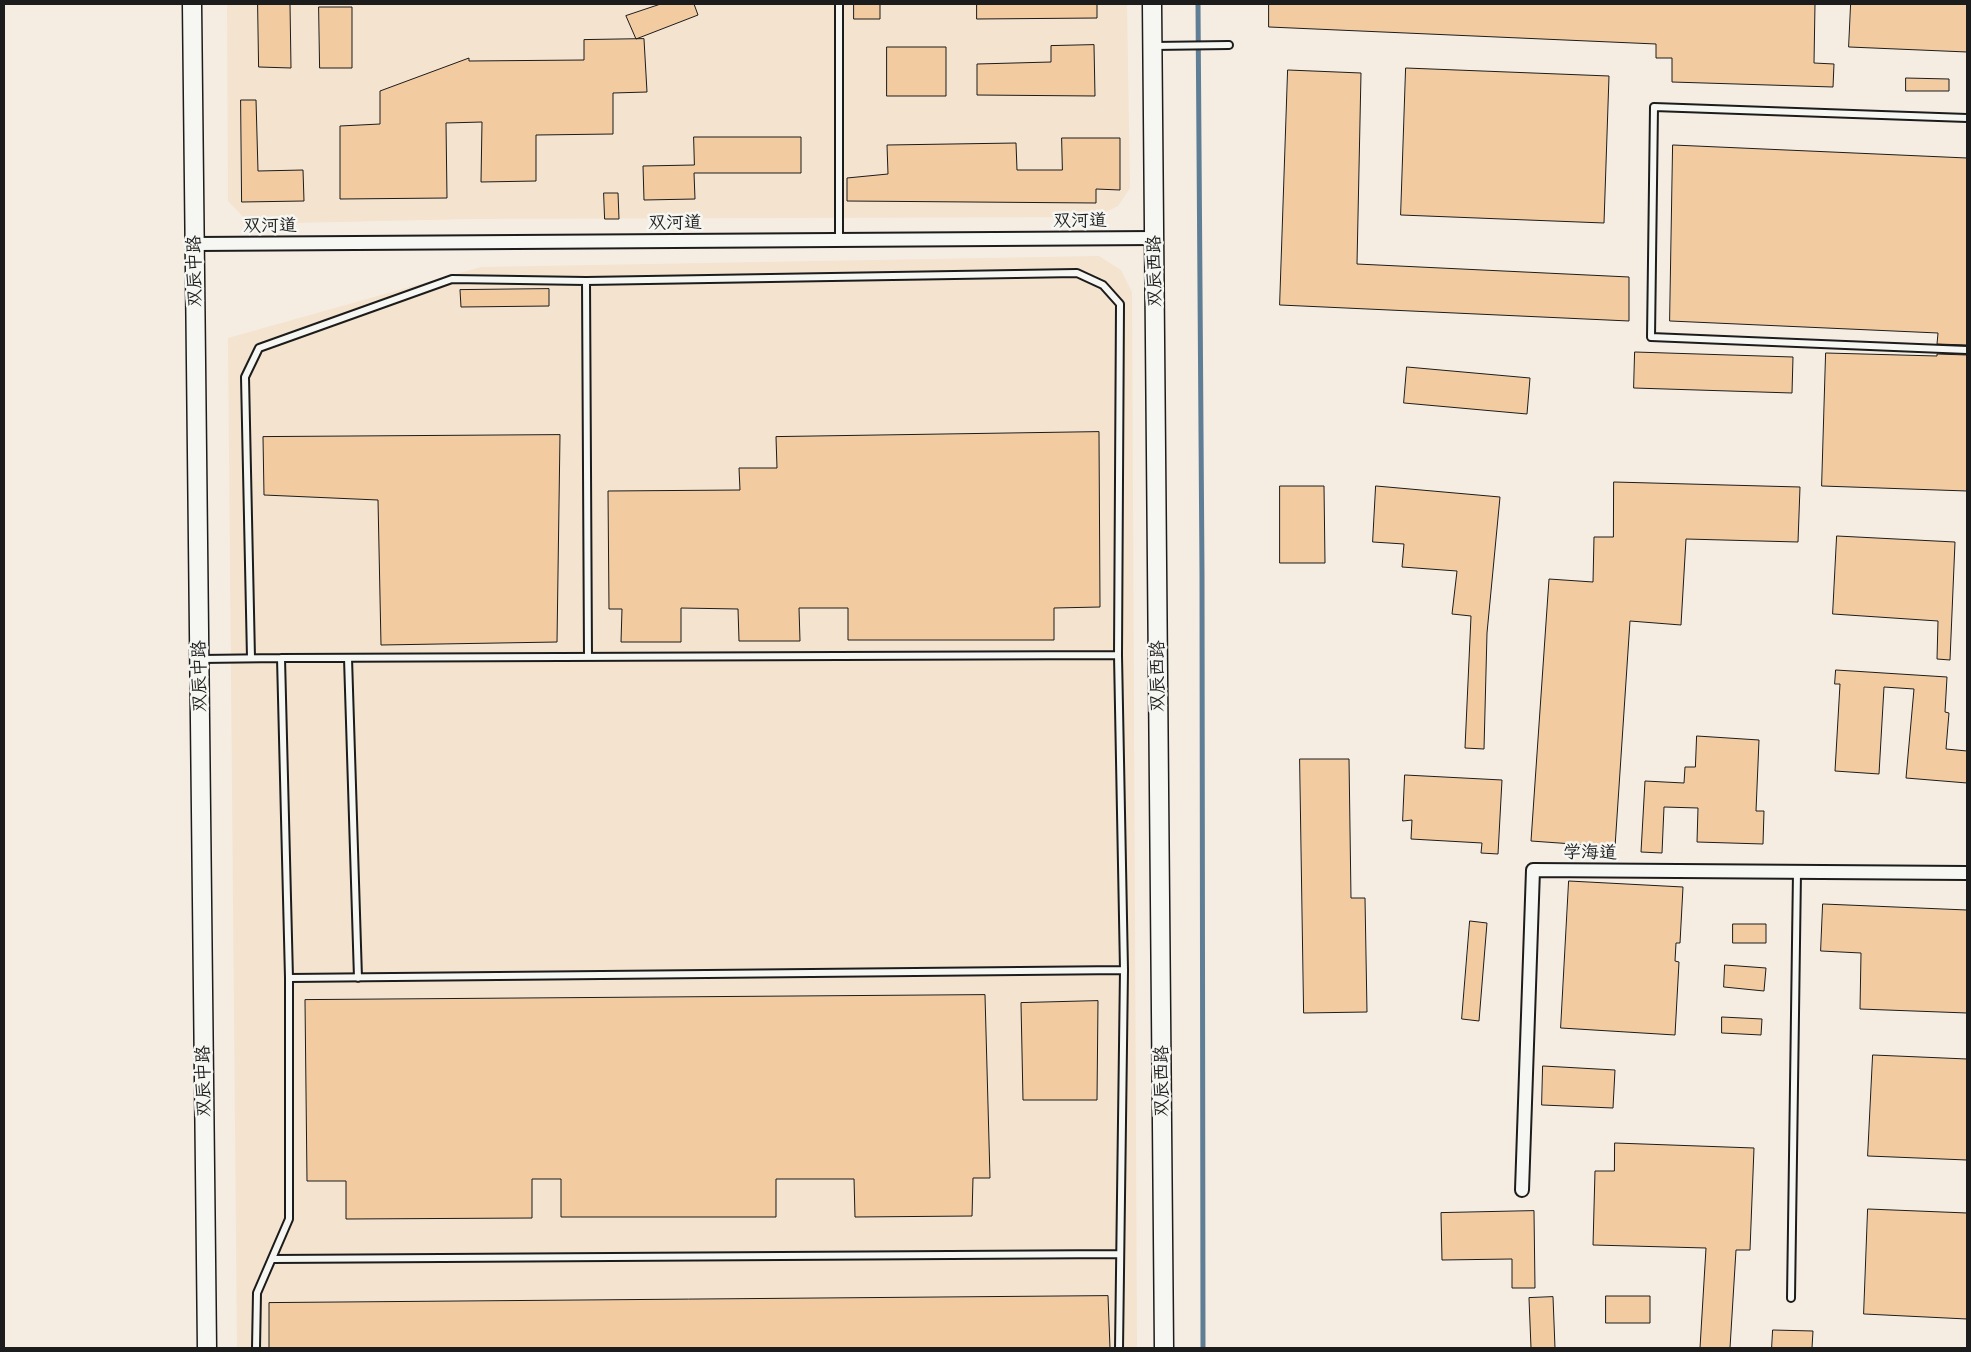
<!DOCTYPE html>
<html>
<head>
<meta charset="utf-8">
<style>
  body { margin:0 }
  #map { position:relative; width:1971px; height:1352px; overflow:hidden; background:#f5ede2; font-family:"Playpen Sans",sans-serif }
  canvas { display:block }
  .frame { position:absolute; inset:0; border:5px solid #1c1c1c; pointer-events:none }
</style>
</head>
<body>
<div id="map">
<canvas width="1971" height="1352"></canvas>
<div class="frame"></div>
</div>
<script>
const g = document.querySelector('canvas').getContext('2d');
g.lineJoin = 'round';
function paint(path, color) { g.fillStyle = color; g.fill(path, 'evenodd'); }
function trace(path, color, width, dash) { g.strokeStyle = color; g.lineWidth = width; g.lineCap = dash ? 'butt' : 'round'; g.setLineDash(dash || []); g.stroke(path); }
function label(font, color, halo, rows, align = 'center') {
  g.font = font + ' "Playpen Sans","LXGW WenKai TC",sans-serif'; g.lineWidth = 5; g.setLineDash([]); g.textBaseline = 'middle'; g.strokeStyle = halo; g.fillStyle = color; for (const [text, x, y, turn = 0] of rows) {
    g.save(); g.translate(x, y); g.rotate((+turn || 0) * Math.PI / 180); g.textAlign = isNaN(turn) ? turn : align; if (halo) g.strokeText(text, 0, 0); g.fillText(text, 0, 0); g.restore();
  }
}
paint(new Path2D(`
  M227 4H1127L1130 188 1118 206 1095 217 470 219 250 224 228 201Z
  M1099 256 1121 270 1132 292 1137 1348H237L228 338 481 267Z`), '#f4e3ce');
trace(new Path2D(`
  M1198 4 1202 573 1203 1348`), '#5f7e96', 5);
const building = new Path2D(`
  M258 4H290L291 68 259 67Z
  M661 4H694L698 15 636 39 626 16Z
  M854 4H880V19H854Z
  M977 4H1097V18L977 19Z
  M1269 4H1815L1814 63 1834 64 1833 87 1672 82V58H1656V44L1269 27Z
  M1851 4H1967V52L1849 47Z
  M319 7H352V68H320Z
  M644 39 647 92 613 93V134L536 135V181L481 182 482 122 446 123 447 198 340 199V126L380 124V91L469 58V61L584 60V40Z
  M1094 45 1095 96 977 95V64L1051 62V46Z
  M887 47H946V96H887Z
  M1406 68 1609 76 1604 223 1401 215Z
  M1288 70 1361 73 1357 264 1629 277V321L1280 305Z
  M1906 78 1949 79V91H1906Z
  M241 100H256L258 171 303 170 304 201 242 202Z
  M694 137H801V173H694L695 199 644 200 643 166 694 165Z
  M1062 138H1120V190L1096 189V203L847 201V178L888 174 887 145 1016 143 1017 170H1062Z
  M1673 145 1967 158V345L1937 344 1938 333 1670 321Z
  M604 193H618L619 219H605Z
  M549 289V306L461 307 460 290Z
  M1635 352 1793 357 1792 393 1634 388Z
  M1826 353 1937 356V354L1967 355V491L1822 486Z
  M1407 367 1530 378 1527 414 1404 403Z
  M1099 432 1100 607 1054 608V640H848V608H799L800 641H739L738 609 681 608V642H621L622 609H609L608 491 740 490 739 468H777L776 437Z
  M560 435 557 642 381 645 378 500 264 495 263 437Z
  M1614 482 1800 487 1798 542 1686 539 1681 625 1630 621 1615 847 1531 841 1549 579 1593 582 1594 537H1613Z
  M1280 486H1324L1325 563H1280Z
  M1376 486 1500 497 1487 633 1484 749 1465 748 1471 616 1452 614 1457 571 1402 567 1404 544 1373 542Z
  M1837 536 1955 542 1950 660 1937 659 1938 621 1833 614Z
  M1836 670 1947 677 1945 712 1949 713 1946 749 1967 751V783L1906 778 1914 689 1884 687 1879 774 1835 771 1840 684H1835Z
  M1697 736 1759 740 1756 811H1764L1763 844 1697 842 1698 808 1664 807 1662 853 1641 852 1645 781 1684 783 1685 767H1695Z
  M1300 759H1349L1351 898H1365L1367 1012 1304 1013Z
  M1405 775 1502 780 1498 854 1481 853 1482 843 1411 839 1412 820 1403 821Z
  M1569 881 1683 887 1680 943H1676L1675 961 1679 962 1675 1035 1561 1028Z
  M1823 904 1967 910V1013L1860 1009 1861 953 1821 951Z
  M1470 921 1487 923 1479 1021 1462 1019Z
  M1733 924H1766V943H1733Z
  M1725 965 1766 968 1764 991 1724 987Z
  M985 995 990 1178H973L972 1216 855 1217 854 1179H776V1217H561V1179H532V1218L346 1219V1181H307L305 1000Z
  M1098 1001 1097 1100H1023L1021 1003Z
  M1722 1017 1762 1019 1761 1035 1722 1033Z
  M1873 1055 1967 1059V1160L1868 1156Z
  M1543 1066 1615 1070 1613 1108 1542 1105Z
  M1615 1143 1754 1148 1750 1250H1736L1730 1348H1700L1706 1248 1593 1245 1595 1171H1614Z
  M1868 1209 1967 1213V1319L1864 1314Z
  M1534 1211 1535 1288H1512V1259L1442 1260 1441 1213Z
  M1108 1296 1110 1348H269V1303Z
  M1606 1296H1650V1323H1606Z
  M1553 1297 1555 1348H1531L1529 1298Z
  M1773 1330 1813 1331 1812 1348H1772Z`);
paint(building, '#f2cba1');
trace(building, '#1c1c1c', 1);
const lane = new Path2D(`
  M1153 46 1229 45
  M1967 118 1654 107 1651 337 1967 350
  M839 240V4
  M586 281 588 657
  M1118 655 1124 970 1119 1348
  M348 658 358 978
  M201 659 281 658 1118 655 1120 304 1103 285 1077 273 586 281 452 279 259 348 245 377 251 658
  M289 978 1124 970
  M272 1259 1120 1254
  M1791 1298 1797 872
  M256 1348 257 1293 289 1219V978L281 658`);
const street = new Path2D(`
  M195 244 1155 238
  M1522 1190 1533 870 1967 873`);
const secondary = new Path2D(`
  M192 4 207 1348
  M1152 4 1164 1348`);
trace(lane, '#1c1c1c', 10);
trace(street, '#1c1c1c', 16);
trace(secondary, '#1c1c1c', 21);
trace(lane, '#f6f6f2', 6);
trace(street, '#f6f6f2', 12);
trace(secondary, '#f6f6f2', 18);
label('18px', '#1c1c1c', '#f6f6f2', [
  ["双河道",1080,221],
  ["双河道",675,223],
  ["双河道",270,226],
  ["双辰中路",195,271,-91],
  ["双辰西路",1155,271,-91],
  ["双辰中路",200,676,-91],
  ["双辰西路",1158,676,-90],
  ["学海道",1590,853,1],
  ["双辰中路",204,1081,-91],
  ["双辰西路",1162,1081,-90]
]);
</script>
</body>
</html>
